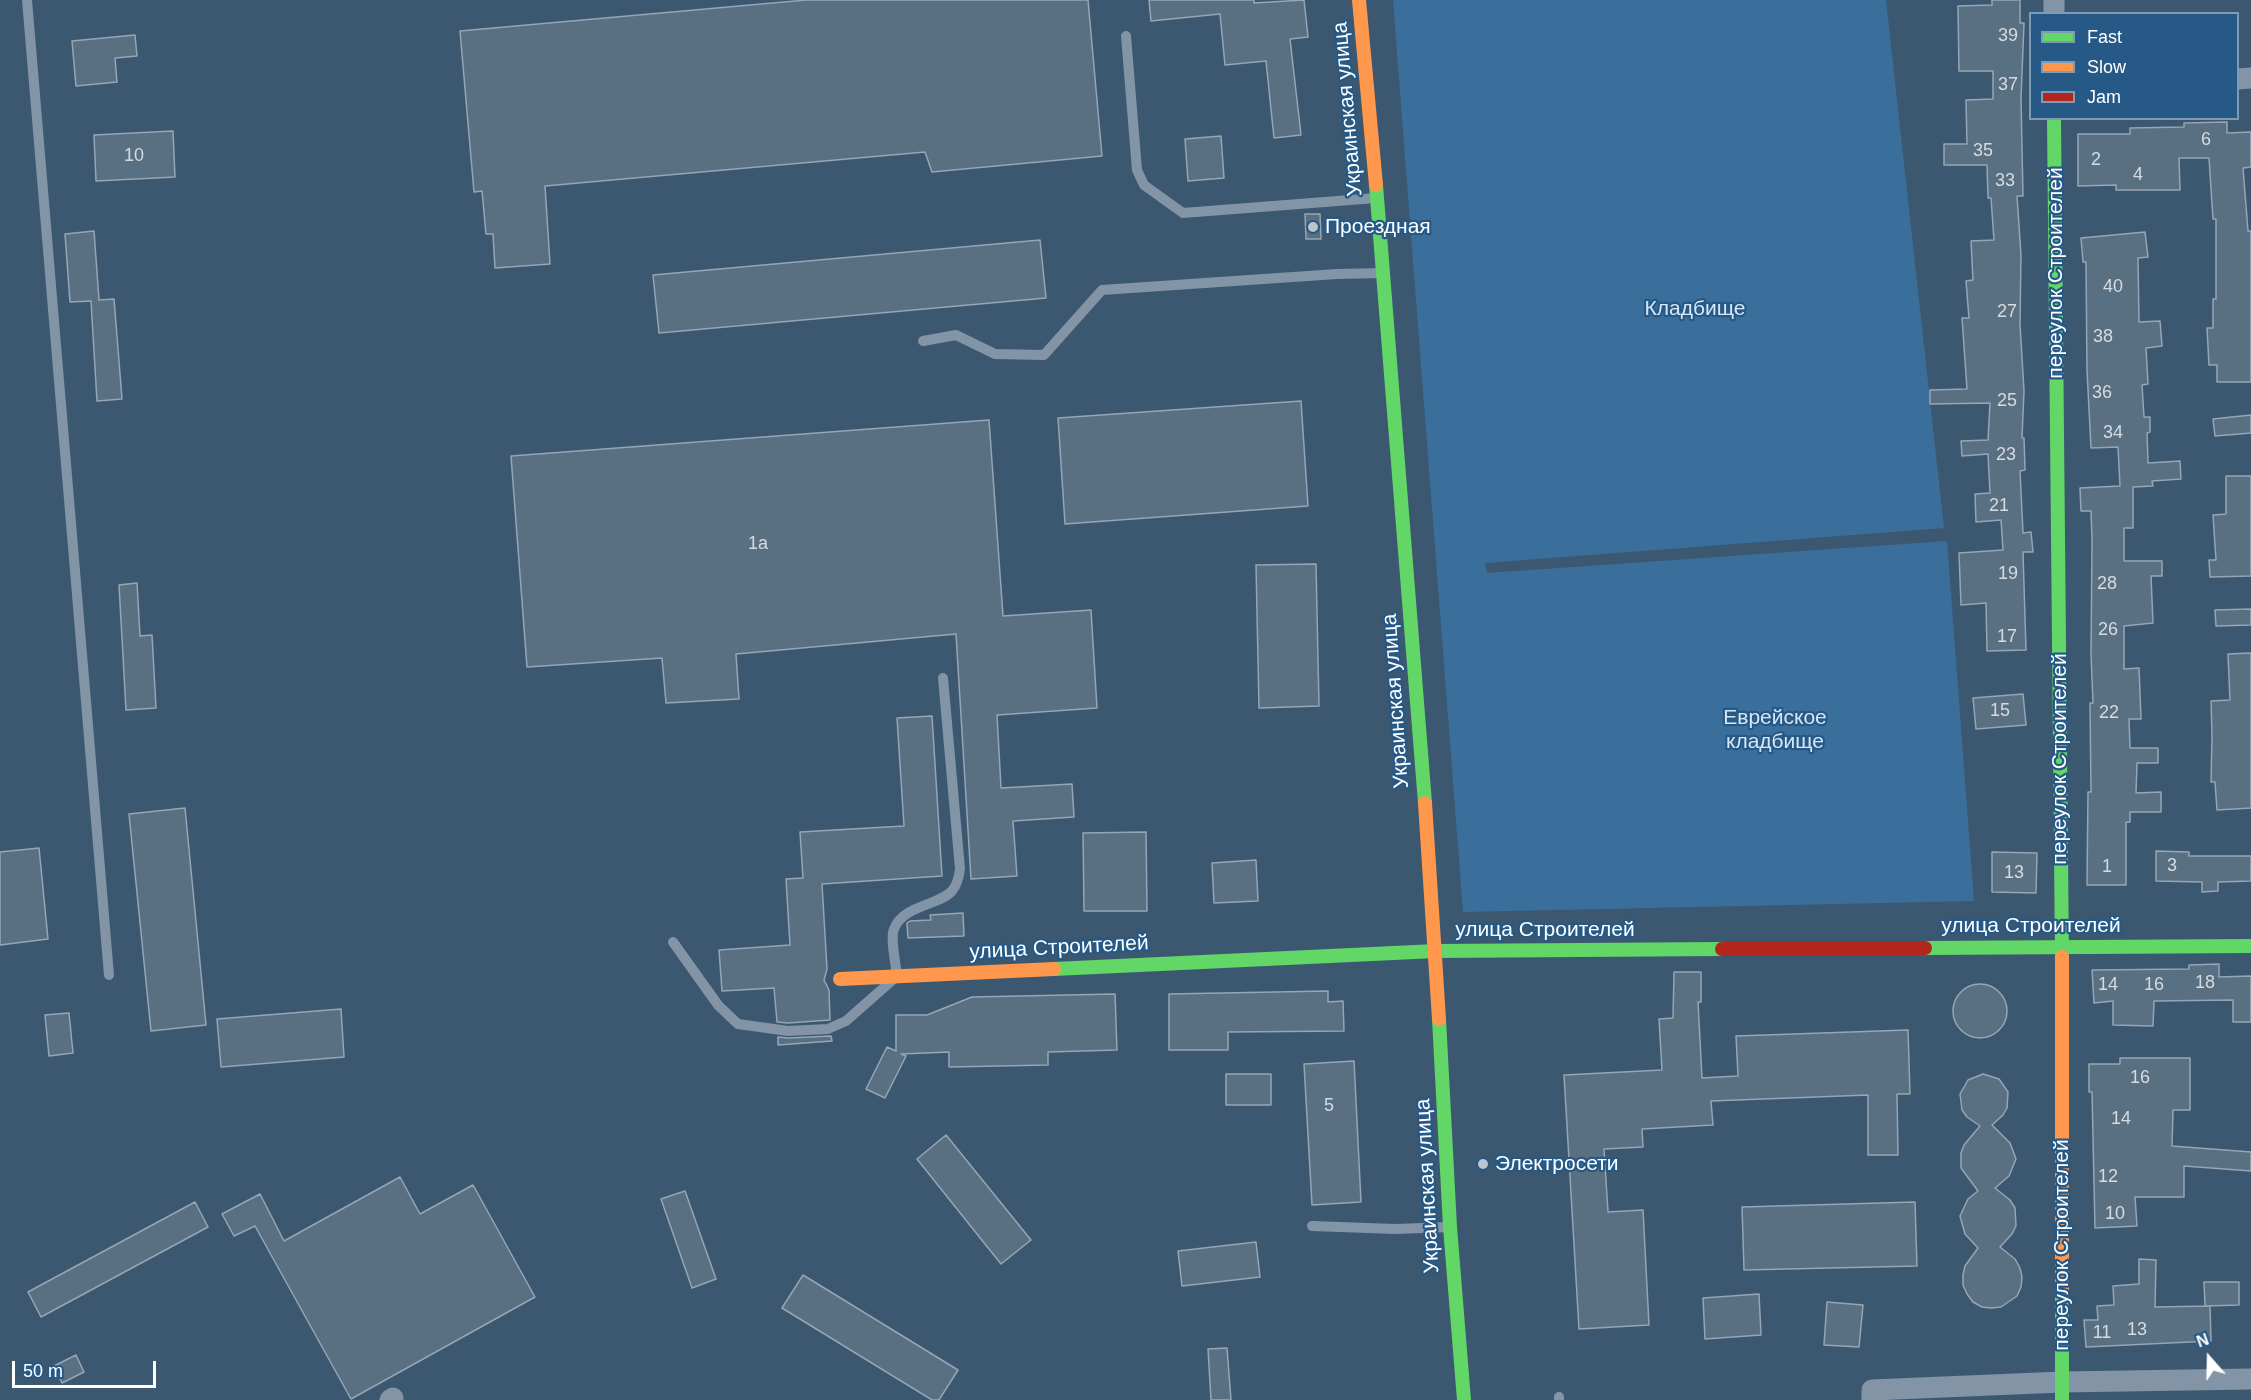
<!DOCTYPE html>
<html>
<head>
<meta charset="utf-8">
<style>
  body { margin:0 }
  #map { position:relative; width:2251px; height:1400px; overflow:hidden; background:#3c5870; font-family:Helvetica,sans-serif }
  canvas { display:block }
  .legend { position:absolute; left:2029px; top:12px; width:210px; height:108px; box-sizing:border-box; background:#265986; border:2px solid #7d9bb6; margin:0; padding:8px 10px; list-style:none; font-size:18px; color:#fff }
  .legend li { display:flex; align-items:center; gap:12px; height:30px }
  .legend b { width:30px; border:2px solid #7d9bb6 }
  .north { position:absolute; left:2179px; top:1328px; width:60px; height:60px; -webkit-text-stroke:4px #265986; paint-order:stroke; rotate:340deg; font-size:16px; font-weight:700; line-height:24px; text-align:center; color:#fff }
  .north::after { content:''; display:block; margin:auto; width:21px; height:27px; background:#fff; clip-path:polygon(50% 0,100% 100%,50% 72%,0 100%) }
  .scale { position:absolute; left:12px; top:1361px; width:144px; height:27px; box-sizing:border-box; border:3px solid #fff; border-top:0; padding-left:8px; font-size:18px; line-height:21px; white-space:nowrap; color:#fff; -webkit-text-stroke:4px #265986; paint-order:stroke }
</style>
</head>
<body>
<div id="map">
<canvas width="2251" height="1400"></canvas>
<ul class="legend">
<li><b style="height:8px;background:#63d668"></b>Fast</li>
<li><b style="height:8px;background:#ff974d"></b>Slow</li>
<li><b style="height:8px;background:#b3261e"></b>Jam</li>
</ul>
<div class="north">N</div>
<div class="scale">50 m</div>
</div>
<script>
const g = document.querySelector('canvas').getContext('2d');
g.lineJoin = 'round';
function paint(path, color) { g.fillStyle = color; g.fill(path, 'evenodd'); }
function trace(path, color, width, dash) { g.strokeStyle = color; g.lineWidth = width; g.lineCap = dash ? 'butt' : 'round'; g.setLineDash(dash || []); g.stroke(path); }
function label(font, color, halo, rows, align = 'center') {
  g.font = font + ' Helvetica,sans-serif'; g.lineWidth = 4.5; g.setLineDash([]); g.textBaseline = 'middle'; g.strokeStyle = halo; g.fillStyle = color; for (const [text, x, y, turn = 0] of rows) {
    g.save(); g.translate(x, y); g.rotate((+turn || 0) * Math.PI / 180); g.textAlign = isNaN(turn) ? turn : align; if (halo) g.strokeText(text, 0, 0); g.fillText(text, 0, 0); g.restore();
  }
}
paint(new Path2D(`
  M1393 0H1886L1944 528 1485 563 1487 573 1947 541 1974 901 1463 912Z`), '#3a6f9c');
const building = new Path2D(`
  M806 0H1088L1102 156 932 172 925 152 545 186 550 264 495 268 493 234H486L482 191 474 192 460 31Z
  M1149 0H1254V3L1304 0 1308 37 1290 39 1301 135 1274 138 1266 61 1225 65 1220 14 1151 21Z
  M1992 0H2020V23H2024L2021 98 2023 196H2017L2021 255 2020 324 2024 391 2022 438H2024L2025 470 2020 471 2023 533 2031 532 2033 552H2023L2026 650 1987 651 1986 603 1961 605 1959 553 2003 550 2001 520 1976 522 1975 494 1990 493 1988 454 1962 456 1961 441 1988 440 1990 403 1930 404V390L1967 389 1962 318H1969L1966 281 1973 280 1971 241 1994 240 1991 198H1988L1987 165H1944V144H1967L1966 100 1993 99V71H1959L1958 6 1992 5Z
  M135 35 137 56 115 58 117 82 76 86 72 41Z
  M2227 122V133L2251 132V167L2243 168 2248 231H2251V382H2217V365H2209L2207 328H2213V299H2216V219H2213L2209 158H2179L2180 190H2116V185L2078 186V134H2130V128L2184 127V123Z
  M173 131 175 177 96 181 94 135Z
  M1221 136 1224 178 1188 181 1185 139Z
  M1305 214H1320L1321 239H1306Z
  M94 231 99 300 114 299 122 399 97 401 91 301 70 302 65 234Z
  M2145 232 2148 257 2138 258 2139 322 2160 321 2162 346 2146 348 2148 384 2142 385 2144 417H2150V432L2147 433 2148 463 2180 461 2181 479 2152 481 2153 486 2133 487V528H2124V561H2162V576H2151L2153 623 2124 626V669L2139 668 2141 719H2129L2130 748H2158V763H2137L2136 793 2161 792V812H2130V822H2126V885H2087L2088 792H2091L2090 703H2093L2091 655 2092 541 2091 511H2081L2080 488 2120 486 2118 447 2091 448 2087 370 2086 262H2083L2081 238Z
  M1040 240 1046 298 659 333 653 275Z
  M1301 401 1308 506 1065 524 1058 418Z
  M2251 415V433L2215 436 2213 419Z
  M989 420 1003 616 1091 610 1097 708 997 715 1001 788 1072 784 1074 817 1013 821 1017 876 971 879 956 634 736 654 739 699 666 703 662 658 527 667 511 456Z
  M2226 476H2251V576L2210 577 2209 560H2216L2213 515 2226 514Z
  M1316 564 1319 706 1259 708 1256 565Z
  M137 583 140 636 152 635 156 708 126 710 119 585Z
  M2251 609V625L2216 626 2215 610Z
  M2251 653V808L2217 810 2215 782H2211L2212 736 2211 701 2230 700 2228 654Z
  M2023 694 2026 725 1976 729 1973 698Z
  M932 716 942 876 822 884 827 969 824 980 829 990 830 1020 788 1023 777 1022 774 988 722 991 719 950 790 945 786 879 803 878 800 832 904 826 897 718Z
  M185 808 206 1025 151 1031 129 814Z
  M1146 832 1147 911H1084L1083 833Z
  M39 848 48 939 0 945V852Z
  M2156 851 2189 852V856H2251V881L2218 882V891L2202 892V882L2156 881Z
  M1992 852 2037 853 2036 893 1992 892Z
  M1256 860 1258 901 1214 903 1212 863Z
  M963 913 964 936 908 938 907 923 910 921 931 920 930 915Z
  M2219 964V977L2251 976V1022H2233V1000L2154 1001 2153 1026 2113 1025V1001L2094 1003 2092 970 2189 969V965Z
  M1674 972H1701V1002H1698L1702 1078 1738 1076 1736 1036 1908 1030 1910 1094H1897L1898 1155H1868V1095L1711 1101 1713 1125 1642 1129 1643 1147 1604 1149 1608 1212 1643 1210 1649 1325 1579 1329 1564 1075 1662 1070 1659 1019 1673 1018Z
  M1953 1011a27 27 0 1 1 54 0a27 27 0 1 1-54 0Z
  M1328 991V1002L1343 1001 1344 1031 1228 1032V1050H1169V994Z
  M1115 994 1117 1050 1048 1052V1065L949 1067V1052L901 1054 906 1056 885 1098 866 1089 887 1047 896 1051V1015H927L972 997Z
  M341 1009 344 1057 221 1067 217 1019Z
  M69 1013 73 1053 49 1056 45 1015Z
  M831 1036 832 1041 778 1045V1037L788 1038Z
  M2120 1058H2190V1110H2173L2172 1146 2251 1152V1171L2184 1166V1197H2135L2137 1226 2095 1228 2092 1092H2089V1064H2120Z
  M1354 1061 1361 1202 1312 1205 1304 1064Z
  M1226 1074H1271V1105H1226Z
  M1983 1074 1999 1079 2008 1092 2007 1108 2003 1115 1992 1125 2010 1143 2016 1159 2009 1176 1995 1188 2010 1200 2015 1208 2016 1226 2012 1234 2000 1247 2015 1259 2020 1268 2022 1277 2021 1287 2017 1296 2001 1307 1991 1308 1982 1307 1973 1302 1967 1294 1963 1285V1275L1965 1266 1978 1248 1965 1234 1960 1216 1968 1199 1978 1191 1961 1168V1153L1964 1145 1980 1126 1967 1117 1962 1110 1960 1094 1968 1080Z
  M946 1135 1031 1240 1001 1264 917 1159Z
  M400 1177 420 1214 473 1185 535 1297 351 1399 255 1226 234 1236 222 1214 260 1194 284 1241Z
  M685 1191 716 1279 692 1288 661 1199Z
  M195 1202 208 1227 41 1317 28 1292Z
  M1915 1202 1917 1266 1744 1270 1742 1207Z
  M1256 1242 1260 1277 1182 1286 1178 1251Z
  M2139 1259 2156 1260 2155 1307 2210 1306 2211 1341 2086 1347 2084 1320H2098L2097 1306 2114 1305 2113 1286 2139 1284Z
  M803 1275 958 1370 939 1400H932L782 1308Z
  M2204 1282H2239V1305L2205 1306Z
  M1759 1294 1761 1335 1705 1339 1703 1298Z
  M1827 1302 1863 1305 1859 1347 1824 1345Z
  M1227 1348 1231 1400H1211L1208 1349Z
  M76 1355 84 1372 62 1383 54 1366Z`);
paint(building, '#596f82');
trace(building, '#96a6b4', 1.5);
trace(new Path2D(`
  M27 0 109 975
  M1126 36 1137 170 1144 185 1183 213 1376 198
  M923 341 956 335 995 354 1044 355 1102 290 1337 274 1384 273
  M673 942 718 1005 738 1024 788 1031 828 1029 846 1021 897 976C896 965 890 938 894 929 903 905 938 906 952 891 957 885 959 877 960 869L943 678
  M1312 1226 1395 1229 1450 1227
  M1559 1397V1400`), '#8394a6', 10);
trace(new Path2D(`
  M2054 14V0
  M2238 79 2251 78
  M390 1400 393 1398
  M1872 1400V1390L2062 1382 2251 1379`), '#8394a6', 21);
trace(new Path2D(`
  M2054 118 2062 957
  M1376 185 1425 803
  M1925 948 2251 946
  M1054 969 1436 951 1722 949
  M1439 1019 1450 1227 1464 1400
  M2062 1291V1400`), '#63d668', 14);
trace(new Path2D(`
  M1359 0 1376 185
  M1425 803 1439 1019
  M2062 957V1291
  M840 979 1054 969`), '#ff974d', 14);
trace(new Path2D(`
  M1722 949 1925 948`), '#b3261e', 14);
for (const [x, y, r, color] of [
  [1313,227,6,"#bbc5cd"],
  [1483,1164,6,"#bbc5cd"]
]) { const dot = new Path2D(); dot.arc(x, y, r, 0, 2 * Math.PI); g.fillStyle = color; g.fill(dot); trace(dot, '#265986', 2); }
label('18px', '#d6dbe0', null, [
  ["39",2008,36],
  ["37",2008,85],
  ["6",2206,140],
  ["35",1983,151],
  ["10",134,156],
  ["2",2096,160],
  ["4",2138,175],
  ["33",2005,181],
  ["40",2113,287],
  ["27",2007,312],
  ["38",2103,337],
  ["36",2102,393],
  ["25",2007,401],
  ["34",2113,433],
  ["23",2006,455],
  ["21",1999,506],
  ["1а",758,544],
  ["19",2008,574],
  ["28",2107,584],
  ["26",2108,630],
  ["17",2007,637],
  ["15",2000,711],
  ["22",2109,713],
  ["3",2172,866],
  ["1",2107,867],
  ["13",2014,873],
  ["18",2205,983],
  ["14",2108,985],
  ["16",2154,985],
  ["16",2140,1078],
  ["5",1329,1106],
  ["14",2121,1119],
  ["12",2108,1177],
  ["10",2115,1214],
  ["13",2137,1330],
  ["11",2102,1333]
]);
label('21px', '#fff', '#265986', [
  ["Украинская улица",1348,109,-95],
  ["переулок Строителей",2056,273,-90],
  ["Украинская улица",1396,701,-94],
  ["переулок Строителей",2060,759,-90],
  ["улица Строителей",2031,926],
  ["улица Строителей",1545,930],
  ["улица Строителей",1059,948,-3],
  ["Украинская улица",1428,1186,-93],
  ["переулок Строителей",2062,1245,-90]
]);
label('21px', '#fff', '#265986', [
  ["Проездная",1325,227],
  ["Электросети",1495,1164]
], 'left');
label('21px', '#d5e7f6', '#265986', [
  ["Кладбище",1695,309],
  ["Еврейское",1775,718],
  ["кладбище",1775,742]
]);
</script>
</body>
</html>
